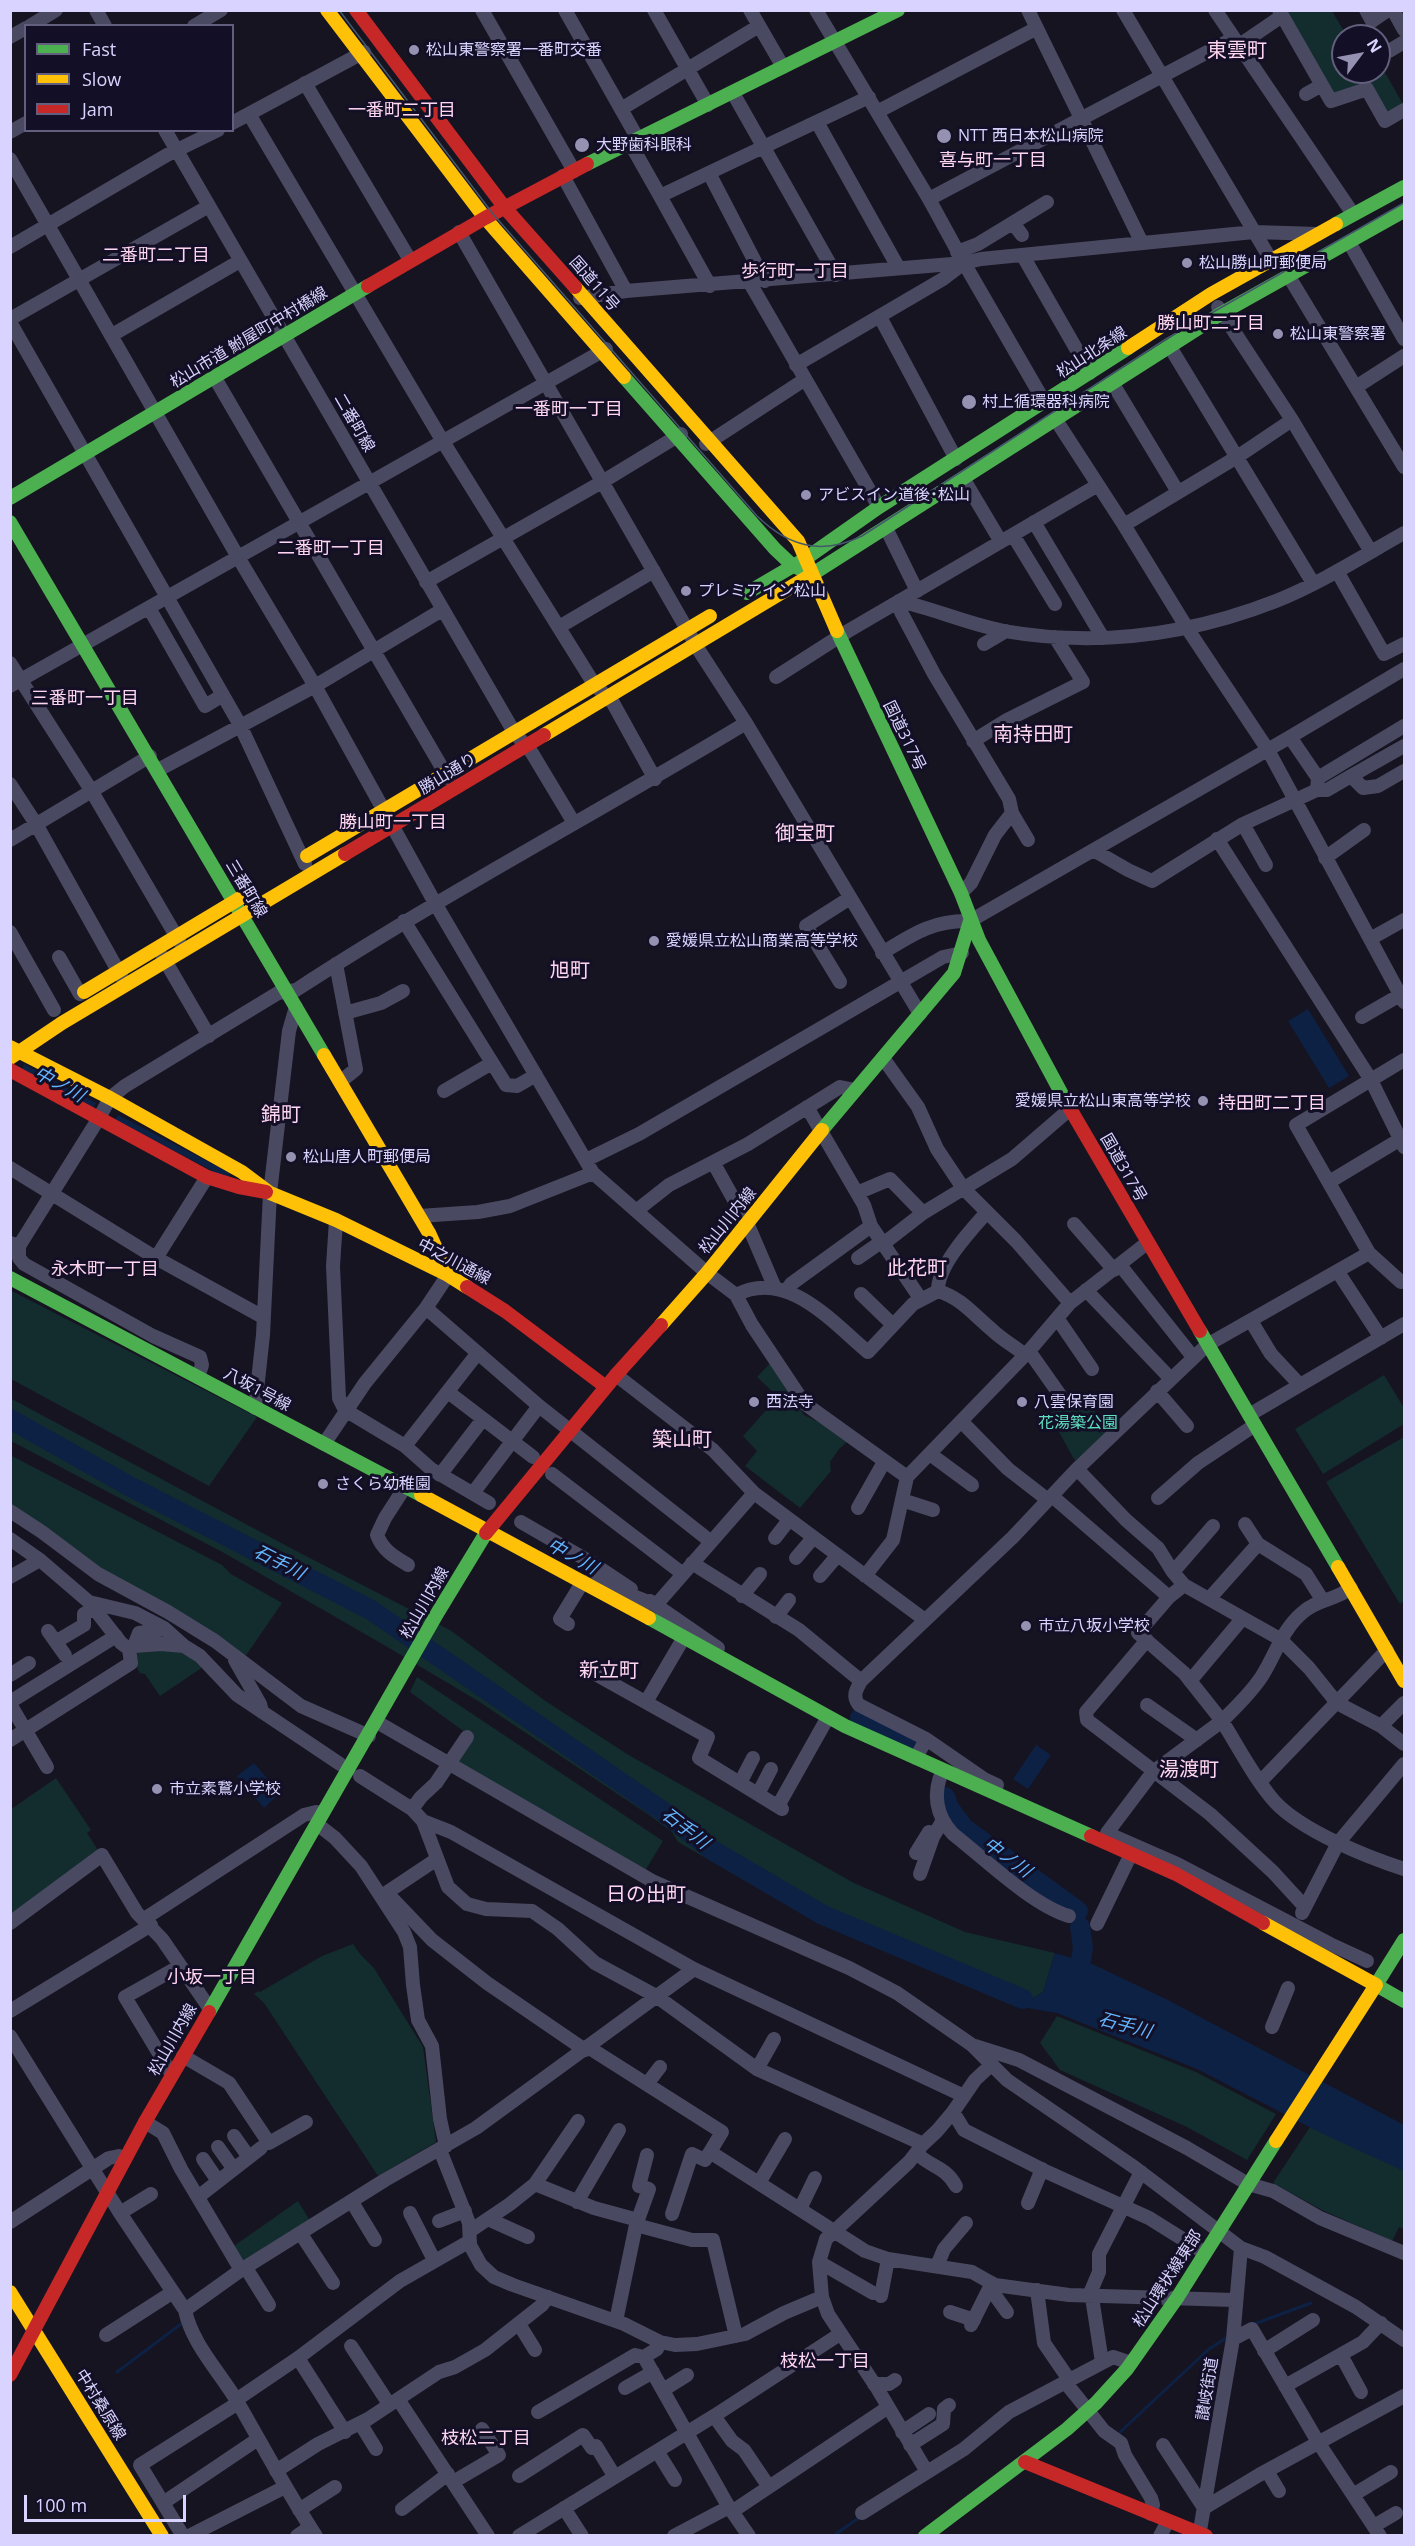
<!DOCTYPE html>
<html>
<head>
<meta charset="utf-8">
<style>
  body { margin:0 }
  #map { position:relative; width:1415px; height:2546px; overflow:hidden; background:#161421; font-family:"Open Sans",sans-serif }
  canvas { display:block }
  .frame { position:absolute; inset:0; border:12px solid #d9d4ff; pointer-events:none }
  .legend { position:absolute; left:24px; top:24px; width:210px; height:108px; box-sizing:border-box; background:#130f26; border:2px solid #625e7d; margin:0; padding:8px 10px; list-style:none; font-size:18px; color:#d9d4ff }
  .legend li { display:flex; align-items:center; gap:12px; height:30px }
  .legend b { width:30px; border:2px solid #625e7d }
  .north { position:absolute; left:1331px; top:24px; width:60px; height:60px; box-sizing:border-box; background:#130f26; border:2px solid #625e7d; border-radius:50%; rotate:58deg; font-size:16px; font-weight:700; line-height:24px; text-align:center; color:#d9d4ff }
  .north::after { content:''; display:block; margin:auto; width:21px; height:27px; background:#9591b1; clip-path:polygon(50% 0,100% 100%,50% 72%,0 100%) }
  .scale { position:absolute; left:24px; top:2495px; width:162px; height:27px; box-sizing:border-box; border:3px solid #d9d4ff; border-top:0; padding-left:8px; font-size:18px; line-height:21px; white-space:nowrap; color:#d9d4ff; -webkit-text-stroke:4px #130f26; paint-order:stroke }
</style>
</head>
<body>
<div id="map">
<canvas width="1415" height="2546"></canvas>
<div class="frame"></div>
<ul class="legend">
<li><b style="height:8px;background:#4caf50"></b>Fast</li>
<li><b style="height:8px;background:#ffc107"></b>Slow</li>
<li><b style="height:8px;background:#c62828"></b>Jam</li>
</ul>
<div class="north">N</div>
<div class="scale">100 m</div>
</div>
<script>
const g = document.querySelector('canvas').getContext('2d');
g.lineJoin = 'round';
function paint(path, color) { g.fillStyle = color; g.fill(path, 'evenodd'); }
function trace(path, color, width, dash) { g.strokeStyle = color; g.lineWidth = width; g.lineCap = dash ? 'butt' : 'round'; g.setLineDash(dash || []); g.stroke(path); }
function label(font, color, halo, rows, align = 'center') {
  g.font = font + ' "Open Sans","Noto Sans JP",sans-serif'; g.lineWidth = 6; g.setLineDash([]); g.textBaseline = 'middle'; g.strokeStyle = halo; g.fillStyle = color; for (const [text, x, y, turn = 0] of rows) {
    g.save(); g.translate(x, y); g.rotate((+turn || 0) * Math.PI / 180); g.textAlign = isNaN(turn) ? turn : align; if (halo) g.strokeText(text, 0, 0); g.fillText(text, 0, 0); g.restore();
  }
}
paint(new Path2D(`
  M1283 11H1332L1347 36H1343V72H1379V36H1355L1374 25 1391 46 1388 56 1379 62 1404 106 1387 115 1369 84 1332 96Z
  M10 1290 257 1417 209 1486 11 1379Z
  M771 1362 804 1415 820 1423 847 1442 839 1449 830 1462 831 1471 800 1508 745 1466 757 1451 743 1436 778 1397 757 1377Z
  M1384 1375 1404 1408V1424L1323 1474 1295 1429Z
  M1085 1393 1107 1433 1075 1461 1049 1414Z
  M10 1398 300 1553 450 1630 544 1700 627 1754 852 1882 965 1932 1055 1953 1043 1992 1034 1998 1000 1989 1021 2007 817 1922 678 1842 672 1832 649 1815 478 1701 384 1645 226 1554 11 1441Z
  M1404 1437V1601L1400 1604 1326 1482Z
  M10 1455 222 1565 231 1574 282 1603 245 1657 102 1569 11 1507Z
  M167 1647 189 1655 203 1667 160 1696 145 1674 140 1673 134 1663 136 1651Z
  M417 1677 663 1841 645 1871 454 1760 470 1736 410 1692Z
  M56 1778 91 1830 87 1833 98 1850 10 1915V1810Z
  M353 1944 360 1954 374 1968 423 2047 436 2142 378 2176 264 2003 254 1994 258 1991 260 1992 322 1956Z
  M1057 2016 1196 2072 1276 2114 1247 2160 1187 2127 1060 2070 1040 2043Z
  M1316 2118 1404 2160V2229L1399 2227 1392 2241 1322 2210 1273 2183Z
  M298 2201 312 2224 246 2265 231 2248Z`), '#132c2d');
paint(new Path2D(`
  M1308 1009 1349 1076 1329 1088 1288 1021Z
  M24 1064 96 1103 93 1108 22 1069Z
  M118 1115 230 1173 228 1179 115 1120Z
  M1036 1745 1051 1755 1028 1789 1013 1779Z
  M254 1763 280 1793 264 1808 237 1776Z
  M1055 1953 1090 1963 1168 2000 1404 2125V2171L1323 2134 1197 2069 1057 2013 1021 2007 999 1988 1034 1998 1043 1992Z`), '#0d2144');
trace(new Path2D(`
  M1254 2324 1311 2303
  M117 2372 185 2321
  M1118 2434 1209 2349 1226 2338
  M833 2536 860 2517`), '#0d2144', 3);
trace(new Path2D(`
  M10 1419 129 1486 371 1610 661 1810 712 1850 823 1915 1023 1999
  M860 1718 908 1743
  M945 1797 949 1808 964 1828 1078 1911
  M1080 1927 1083 1947 1081 1960`), '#0d2144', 20);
trace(new Path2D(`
  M96 10 105 26
  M482 10 574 171
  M565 10 638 139
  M654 10 708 105
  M750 10 783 67
  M816 10 929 199 964 263 981 259 1254 232 1318 234
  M1028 10 1142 243
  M1123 10 1271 260
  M1215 10 1353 214
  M1279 10 1331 101 1367 89 1385 121 1404 110
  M1366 10 1372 21 1388 10
  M1393 10 1404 30
  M30 26 56 10
  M194 26 221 10
  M10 37 26 28
  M1238 46 1282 16
  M1389 51 1404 42
  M305 83 410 260
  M733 93 836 275
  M1306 94 1322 85
  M621 109 759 26
  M877 112 1037 28
  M249 114 442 440 594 684 613 703 655 779
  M817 122 898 267
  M232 123 364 52
  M165 130 514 732 532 753 574 823
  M10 132 26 123
  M630 143 660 196
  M10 159 238 557 315 686 435 903 593 1173 707 1273 736 1295 752 1325 804 1403 907 1477 1029 1351 1070 1303 1147 1243
  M709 173 765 281
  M563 176 626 291
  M929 199 1234 38
  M1013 223 1022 235
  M459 232 700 652 746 723 920 1014
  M1349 242 1404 339
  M10 247 167 155 218 130
  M957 252 978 244 1047 202
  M1023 256 1090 373
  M1288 275 1404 467
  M750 283 879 507
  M710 286 660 196 869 97
  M580 298 626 291 964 263 1045 403
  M1218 307 1292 420 1371 552
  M880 317 956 459
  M10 319 209 206
  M10 322 240 725 305 864
  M112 335 240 261
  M1170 347 1313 583
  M796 365 943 279 964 263
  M215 378 448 778
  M1113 384 1178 492
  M1356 387 1404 356
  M1056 420 1124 525 1187 628 1268 750 1404 1002
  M706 444 804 380
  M963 478 1001 542
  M1034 522 1103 638
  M1124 525 1237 457 1292 420
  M886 528 917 591
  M1013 535 1055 604
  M1337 571 1384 654 1404 644
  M426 582 602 482 681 434
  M899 601C935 609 968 624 1004 631 1096 647 1189 635 1276 601 1321 583 1363 556 1404 533
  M899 601 901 612 934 674 1009 799 1012 813 995 835 971 883 961 893
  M149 608 205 706 223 695
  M559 627 654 571
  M984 644 1006 631
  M10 663 91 790 179 941
  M776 677 848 631 1098 485
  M10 686 606 349
  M1290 737 1404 669
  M973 741 1007 720 1083 682 1055 637
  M158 770 315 686 442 610
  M1351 776 1404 746
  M10 784 36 824 121 976
  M1317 790H1327L1351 776 1363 788 1378 786 1404 771
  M1012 813 1028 840
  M1243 824 1266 865
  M1217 839 1371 1080 1404 1147
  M10 840 150 756
  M1095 851 1128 870 1152 881 1243 824 1317 790 1318 778 1404 726
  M1325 858 1364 830
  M404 921 506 1085 517 1086 536 1075
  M10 932 54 1010
  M1370 939 1404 920
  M882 953C913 934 933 920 970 921L1290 737 1318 778
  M59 957 80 994
  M163 957 209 1036
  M336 964 356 1069 340 1082
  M840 982 806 926 850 898
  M345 1013 381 1003 403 991
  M1362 1017 1400 995
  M883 1058 918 1107 937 1149 963 1188 1016 1241 1070 1303
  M444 1091 492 1063
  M807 1107 864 1205 871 1226 920 1298
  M586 1160 639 1134 943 957 962 953
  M713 1162 748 1225 775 1288
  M10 1168 156 1258 263 1317
  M1329 1182 1404 1137
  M857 1193 890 1179 923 1213
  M636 1211 669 1185 748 1144 840 1087 855 1090
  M419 1216 478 1212 510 1206 593 1173
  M336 1220 333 1266 339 1398 345 1410 405 1446 431 1469 489 1503
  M1074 1224 1114 1270
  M10 1243 19 1246 99 1118 110 1098 125 1086 278 993 296 990C442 895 597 813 746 723
  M883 1244 923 1213 1012 1159 1070 1109
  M19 1246V1258L24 1264 153 1336 200 1357 202 1365 198 1377
  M156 1258 207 1177
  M858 1258 881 1242
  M1120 1265 1193 1357
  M1338 1272 1381 1338
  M1401 1282 1369 1253 1296 1125 1404 1060
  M1086 1290 1170 1378
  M786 1291 791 1284 871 1226
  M938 1291C937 1266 971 1230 987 1212
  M861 1294 893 1325
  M736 1295C787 1268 832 1322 868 1352L913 1304 938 1291C961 1298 973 1314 991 1329 1001 1339 1014 1346 1025 1355
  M426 1308 539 1406 710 1541
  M1057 1318 1092 1369
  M1251 1321 1271 1354 1300 1385
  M1029 1351 1060 1395
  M616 1375 713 1450 754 1493 925 1620
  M1157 1391 1187 1426
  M448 1392 533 1457
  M255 1408 263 1335 270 1193 289 1031 296 1007
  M1249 1415 1404 1324
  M962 1422 1008 1469 1048 1500
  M324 1444 365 1383 426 1308 448 1275
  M405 1446 477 1354
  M930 1454 972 1485
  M1077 1469 1126 1520 1158 1548 1173 1572 1184 1585
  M552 1474 683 1574
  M440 1475 483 1419
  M405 1487 385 1518 377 1535C383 1551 395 1557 408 1565
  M473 1493 539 1406
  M1052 1496 1169 1597 1138 1633 1184 1673 1222 1721 1153 1772 1107 1833
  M1158 1498 1198 1463 1255 1425
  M902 1500 933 1510
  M858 1508 884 1462
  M10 1511 42 1532 98 1574 168 1612 215 1641 301 1706 369 1736
  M521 1522 592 1563 631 1589
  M1245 1524 1258 1544 1306 1574 1323 1601
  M775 1538 789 1520
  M10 1539 40 1560 89 1602 135 1613 164 1628 184 1646 200 1656 237 1695 340 1764
  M796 1558 813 1538
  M692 1563 799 1630 861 1681
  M1173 1572 1213 1526
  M820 1576 837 1556
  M865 1576 893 1540 907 1477
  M10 1577 40 1560
  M1351 1588C1334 1601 1317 1599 1302 1613 1282 1630 1276 1654 1262 1676 1251 1693 1236 1707 1222 1721 1239 1748 1254 1778 1275 1802 1302 1831 1367 1857 1404 1869
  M742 1596 760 1574
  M1169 1597 1184 1585 1280 1639 1309 1668 1337 1703 1381 1726 1404 1744
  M1209 1599 1258 1544
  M650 1601 718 1648
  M776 1617 789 1600
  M568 1624 560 1619 582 1583 595 1581 656 1605 754 1493
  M48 1631 65 1655
  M1147 1640 1086 1712 1087 1720 1210 1814 1273 1872 1305 1907
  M57 1641 84 1625V1614L94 1608
  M134 1646 161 1644 184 1646
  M129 1649 134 1646 139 1633 165 1629
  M235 1660 260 1704 262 1712
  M10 1675 29 1663
  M597 1675 708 1737 699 1758 782 1809
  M1190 1681 1242 1619
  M10 1702 116 1636
  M646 1702 683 1639
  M10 1704 47 1767
  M1147 1705 1197 1740
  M377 1722 654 1882 849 1968 897 1993 972 2045 1007 2080 1134 2167 1241 2248 1265 2257 1356 2307 1404 2340
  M1381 1726 1404 1703
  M926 1739 984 1779 997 1785
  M10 1740 131 1663 129 1649 121 1643 89 1602
  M916 1758 926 1739 859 1705C852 1696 856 1690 861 1681L1013 1537 1077 1469 1207 1345 1369 1253
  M943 1770C932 1793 936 1816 953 1834 985 1859 1032 1905 1069 1916
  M360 1776 412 1809 423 1821 451 1832 694 1969 964 2096
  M1260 1782 1387 1650
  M740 1783 753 1758
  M758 1794 771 1769
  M778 1806 828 1717
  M412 1809 421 1797 436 1783 467 1737
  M423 1821 448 1887 467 1904 486 1909 532 1911 558 1929 595 1963 656 1996 757 2069 923 2144
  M317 1824 335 1838 361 1866 404 1932 410 1947 413 1985 418 2020 432 2046 440 2119 446 2146
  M1113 1836 1177 1864 1330 1944 1367 1961
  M916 1853 929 1832
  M920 1874 933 1837 943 1820
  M386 1893 437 1859
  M387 1893 432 1940 487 1983 585 2050
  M1302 1913 1338 1843 1404 1764
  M144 1919 304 1815 316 1812 322 1814
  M10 1923 102 1855 137 1913 162 1939 210 2009
  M1097 1924 1131 1854
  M10 2011 151 1925
  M1272 2027 1288 1988
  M10 2036 120 2213 185 2310C192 2344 219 2371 237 2401 263 2446 287 2492 316 2536
  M975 2046 1019 2060 1187 2148 1248 2184 1273 2191 1320 2218 1404 2253
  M588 2047 722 2132 710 2152 865 2251 888 2259 972 2272 995 2285 1069 2295 1234 2300
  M183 2056 229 2083 269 2143 306 2122
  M757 2069 774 2039
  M172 2075 125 1997 180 1966
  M647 2084 660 2067
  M953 2112 964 2130 1047 2172 1149 2218 1205 2253
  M145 2122 163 2133 181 2169 241 2270
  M234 2136 248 2156
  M218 2147 233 2168
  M440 2150 469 2223 470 2245 481 2265 494 2277 513 2285 624 2324 660 2342 675 2345 697 2344 745 2334 784 2313 822 2297
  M916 2153C932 2168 945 2166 956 2186
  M203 2159 218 2181
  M759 2183 785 2139
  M535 2184 594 2208 638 2220
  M198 2197 261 2148
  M352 2202 375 2240
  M577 2202 619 2130
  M1028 2203 1042 2169
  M800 2209 815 2178
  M120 2213 151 2194
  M410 2213 434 2260
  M672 2214 692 2154 705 2160 710 2152
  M488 2219 528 2237
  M439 2221 465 2211
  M10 2222 109 2158 119 2156 125 2159
  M636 2225 649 2189 639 2186 647 2155
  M470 2231 510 2204 535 2184 578 2121
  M301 2234 333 2283
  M819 2262 873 2293
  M937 2266 944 2249 966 2223
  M246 2268 269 2305
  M1037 2290 1044 2343 1068 2378 1069 2387 1078 2398 1104 2431 1121 2443 1125 2455 1151 2498 1153 2505 1151 2514
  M988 2291 994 2294 1007 2312
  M881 2296 888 2259
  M185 2310 241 2270 385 2180 476 2128 694 1969
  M950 2312 974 2320
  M616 2321 636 2225 692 2240H713L736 2336
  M519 2324 535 2350
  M971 2325 992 2283
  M106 2335 173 2292
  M1233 2339 1252 2329 1318 2442 1380 2536
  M660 2342 657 2349 644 2357 727 2504 749 2536
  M351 2346 389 2404
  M1264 2351 1313 2320
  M1341 2355 1361 2392
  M298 2358 345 2432
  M1102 2362 1091 2291 1099 2272V2254L1141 2172
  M874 2384H889L895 2380
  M1285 2386 1363 2342 1381 2323
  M625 2388 653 2372
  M663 2390 687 2375
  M398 2399 488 2536
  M236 2400 298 2358 400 2281 470 2241
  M538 2412 635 2355 644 2357
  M714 2416 732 2441 744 2450 769 2487
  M360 2423 376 2449
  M902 2432 929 2414
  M910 2445 943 2424 944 2409 949 2405
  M1163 2445 1204 2508 1259 2475 1404 2396
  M657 2451 675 2480
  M276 2471 318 2444 368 2419 439 2372 455 2367 485 2350 542 2305 548 2297
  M1267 2471 1279 2491
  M927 2472 877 2388 828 2314 822 2297 819 2262 826 2239 909 2162 923 2144 937 2131 953 2112 975 2080 991 2065
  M519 2476 583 2435 592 2448 596 2446 615 2477
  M453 2482 499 2455 482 2429
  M1353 2495 1391 2472
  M163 2503 258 2439
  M564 2508 582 2536
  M402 2509 448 2474
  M299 2510 335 2487
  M733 2511 887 2408
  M862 2513 964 2449 1009 2412 1113 2357 1131 2363
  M1374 2526 1396 2513
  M183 2536 140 2465 238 2403
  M189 2536 285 2487
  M297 2536 310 2527
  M519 2536 714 2416 840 2334
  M674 2536 729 2507
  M1160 2536 1168 2521
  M1199 2536 1233 2339 1241 2248`), '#4a4962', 14);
trace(new Path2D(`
  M587 164 898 10
  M1336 224 1404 187
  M624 377 775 549 792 565 804 571
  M10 498 368 286
  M10 522 324 1055
  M805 559 879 507 1128 348
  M811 575 1222 313 1404 211
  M747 593 805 559
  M837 631 961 893 979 940 1065 1100
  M822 1130 954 973 970 921
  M10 1278 421 1495
  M1200 1331 1338 1567
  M649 1618 845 1726 1091 1836
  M1404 1940 1376 1985 1404 2001
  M209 2012 438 1612 486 1533
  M925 2536 1067 2429 1096 2403 1127 2369 1177 2298 1276 2141`), '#4caf50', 14);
trace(new Path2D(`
  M327 10 485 218 624 377
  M575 287 798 541 837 631
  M1128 348 1211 294 1336 224
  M544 735 811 575
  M307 856 710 616
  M84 992 242 897
  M10 1047 110 1098 242 1172 270 1193 336 1220 448 1275 467 1287
  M324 1055 429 1233 448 1275
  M10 1058 62 1023 345 854
  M661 1325 707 1273 822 1130
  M421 1495 649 1618
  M1338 1567 1404 1681
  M1263 1923 1376 1985 1276 2141
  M10 2292 162 2536`), '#ffc107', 14);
trace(new Path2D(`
  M356 10 505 208 575 287
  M368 286 485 218 587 164
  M345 854 544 735
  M10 1070 207 1177 239 1187 266 1192
  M1065 1100 1200 1331
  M467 1287 505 1311 606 1387
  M486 1533 616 1375 661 1325
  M1091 1836 1176 1874 1263 1923
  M10 2375 145 2122 209 2012
  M1025 2462 1206 2536`), '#c62828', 14);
trace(new Path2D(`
  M339 10 493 214 757 516C788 546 821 556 862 536L1166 339 1404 203`), '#43596b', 1.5);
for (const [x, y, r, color] of [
  [414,50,6,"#9591b1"],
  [944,136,8,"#9591b1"],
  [582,145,8,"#9591b1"],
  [1187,263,6,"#9591b1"],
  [1278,334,6,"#9591b1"],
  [969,402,8,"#9591b1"],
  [806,495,6,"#9591b1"],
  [686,591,6,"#9591b1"],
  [654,941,6,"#9591b1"],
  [1203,1101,6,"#9591b1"],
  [291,1157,6,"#9591b1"],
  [754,1402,6,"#9591b1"],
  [1022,1402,6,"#9591b1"],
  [323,1484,6,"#9591b1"],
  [1026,1626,6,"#9591b1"],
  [157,1789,6,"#9591b1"]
]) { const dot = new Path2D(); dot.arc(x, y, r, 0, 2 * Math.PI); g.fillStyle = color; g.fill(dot); trace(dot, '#130f26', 2); }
label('16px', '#d9d4ff', '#130f26', [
  ["松山東警察署一番町交番",426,50],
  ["NTT 西日本松山病院",958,136],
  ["大野歯科眼科",596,145],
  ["松山勝山町郵便局",1199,263],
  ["松山東警察署",1290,334],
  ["村上循環器科病院",982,402],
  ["アビスイン道後･松山",818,495],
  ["プレミアイン松山",698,591],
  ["愛媛県立松山商業高等学校",666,941],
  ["愛媛県立松山東高等学校",1191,1101,"right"],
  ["松山唐人町郵便局",303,1157],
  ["西法寺",766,1402],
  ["八雲保育園",1034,1402],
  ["さくら幼稚園",335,1484],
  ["市立八坂小学校",1038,1626],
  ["市立素鵞小学校",169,1789]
], 'left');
label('16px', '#d9d4ff', '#130f26', [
  ["国道11号",594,284,49],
  ["松山市道 鮒屋町中村橋線",249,338,-31],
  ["松山北条線",1092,353,-33],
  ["二番町線",354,423,60],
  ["国道317号",904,736,64],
  ["勝山通り",448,774,-31],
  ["三番町線",246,889,59],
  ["国道317号",1123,1168,60],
  ["松山川内線",728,1221,-51],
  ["中之川通線",454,1262,28],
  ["八坂1号線",257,1390,28],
  ["松山川内線",425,1603,-60],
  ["松山川内線",173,2040,-60],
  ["松山環状線東部",1168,2279,-57],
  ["讃岐街道",1208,2389,-81],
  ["中村桑原線",100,2405,58]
]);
label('16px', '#5fe0c0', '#130f26', [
  ["花湯築公園",1078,1423]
]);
label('18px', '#ffd6f0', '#130f26', [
  ["一番町二丁目",402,111],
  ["喜与町一丁目",993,161],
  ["二番町二丁目",156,256],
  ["歩行町一丁目",795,272],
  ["勝山町二丁目",1211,324],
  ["一番町一丁目",569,410],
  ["二番町一丁目",331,549],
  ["三番町一丁目",85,699],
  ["勝山町一丁目",393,823],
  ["持田町二丁目",1272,1104],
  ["永木町一丁目",105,1270],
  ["小坂一丁目",212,1978],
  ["枝松一丁目",825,2362],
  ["枝松二丁目",486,2439]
]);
label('italic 18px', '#62b6ff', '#130f26', [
  ["中ノ川",59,1085,29],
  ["中ノ川",572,1557,29],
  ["石手川",279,1563,27],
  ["石手川",685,1829,38],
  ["中ノ川",1007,1858,36],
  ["石手川",1125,2026,15]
]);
label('20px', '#ffd6f0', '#130f26', [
  ["東雲町",1237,51],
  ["南持田町",1033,735],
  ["御宝町",805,834],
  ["旭町",570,971],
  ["錦町",281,1115],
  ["此花町",917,1269],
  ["築山町",682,1440],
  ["新立町",609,1671],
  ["湯渡町",1189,1770],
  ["日の出町",646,1895]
]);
</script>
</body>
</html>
